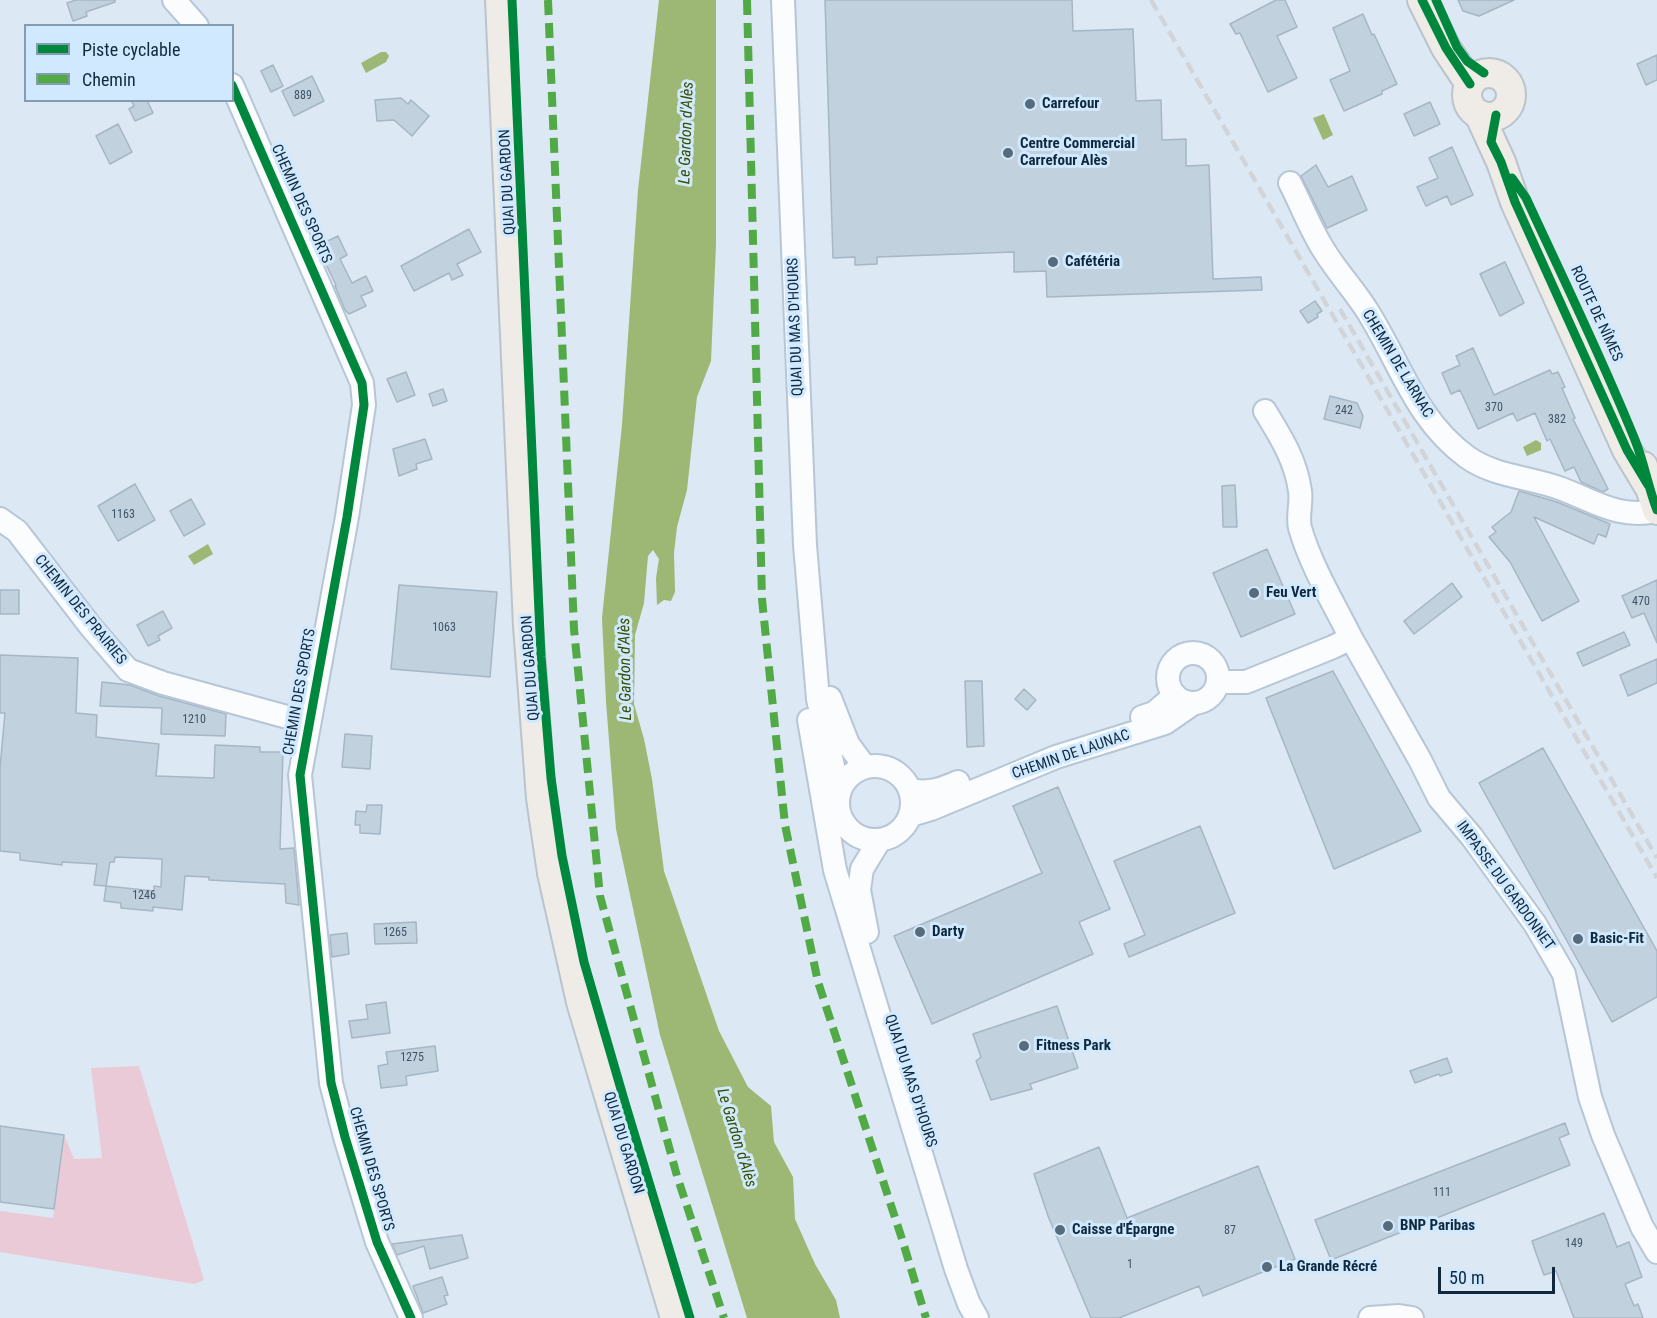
<!DOCTYPE html>
<html>
<head>
<meta charset="utf-8">
<style>
  body { margin:0 }
  #map { position:relative; width:1657px; height:1318px; overflow:hidden; background:#dce8f4; font-family:"Roboto Condensed",sans-serif }
  canvas { display:block }
  .legend { position:absolute; left:24px; top:24px; width:210px; height:78px; box-sizing:border-box; background:#d1e9fe; border:2px solid #849cb1; margin:0; padding:8px 10px; list-style:none; font-size:18px; color:#10283d }
  .legend li { display:flex; align-items:center; gap:12px; height:30px }
  .legend b { width:30px; border:2px solid #849cb1 }
  .scale { position:absolute; left:1438px; top:1267px; width:117px; height:27px; box-sizing:border-box; border:3px solid #10283d; border-top:0; padding-left:8px; font-size:18px; line-height:21px; white-space:nowrap; color:#10283d; -webkit-text-stroke:4px #d1e9fe; paint-order:stroke }
</style>
</head>
<body>
<div id="map">
<canvas width="1657" height="1318"></canvas>
<ul class="legend">
<li><b style="height:8px;background:#00873e"></b>Piste cyclable</li>
<li><b style="height:8px;background:#51aa46"></b>Chemin</li>
</ul>
<div class="scale">50 m</div>
</div>
<script>
const g = document.querySelector('canvas').getContext('2d');
g.lineJoin = 'round';
function paint(path, color) { g.fillStyle = color; g.fill(path, 'evenodd'); }
function trace(path, color, width, dash) { g.strokeStyle = color; g.lineWidth = width; g.lineCap = dash ? 'butt' : 'round'; g.setLineDash(dash || []); g.stroke(path); }
function label(font, color, halo, rows, align = 'center') {
  g.font = font + ' "Roboto Condensed",sans-serif'; g.lineWidth = 6; g.setLineDash([]); g.textBaseline = 'middle'; g.strokeStyle = halo; g.fillStyle = color; for (const [text, x, y, turn = 0] of rows) {
    g.save(); g.translate(x, y); g.rotate((+turn || 0) * Math.PI / 180); g.textAlign = isNaN(turn) ? turn : align; if (halo) g.strokeText(text, 0, 0); g.fillText(text, 0, 0); g.restore();
  }
}
paint(new Path2D(`
  M139 1066 204 1280 194 1284 0 1252V1211L53 1218 64 1135 74 1159 102 1158 91 1068Z`), '#eacad6');
paint(new Path2D(`
  M659 0H716V244L711 361 697 397 687 490 677 527 674 553 675 592 671 601 664 600 657 605 656 578 659 559 653 550 648 556 644 603 635 635 634 704 644 739 652 779 664 871 719 1031 748 1087 771 1106 774 1142 793 1177 795 1219 815 1264 836 1300 840 1318H747L660 1035 616 829 606 702 602 618 622 425 638 190Z
  M381 52H386L389 56 386 62 366 73 361 63Z
  M1324 114 1333 135 1323 140 1313 118Z
  M1536 440 1541 443V450L1527 456 1523 447Z
  M208 544 213 554 194 565 188 556Z`), '#9cb874');
const building = new Path2D(`
  M76 0H115V2L86 12 87 16 73 21 67 3Z
  M825 0H1072L1073 31 1133 29 1136 101 1161 100 1162 140 1186 139V166L1209 165 1213 279 1261 277 1262 290 1047 297 1046 271 1014 272V252L877 257V264L855 265V257L833 258Z
  M1276 0H1285L1297 27 1277 36 1297 78 1268 92 1240 33 1236 34 1230 24Z
  M1458 0H1514L1479 16 1463 11Z
  M1363 14 1372 35 1374 34 1397 84 1382 91V94L1344 111 1330 80 1350 71 1333 28Z
  M1657 55V80L1646 85 1637 64Z
  M273 65 283 86 271 92 261 71Z
  M312 76 324 101 294 116 282 91Z
  M401 98 408 104 411 100 429 116 412 136 394 120 377 121 375 100Z
  M131 100H147L153 113 135 121 129 109 134 106Z
  M1430 102 1440 124 1414 136 1404 114Z
  M118 124 132 152 110 164 96 136Z
  M1452 147 1473 195 1451 205 1447 196 1426 206 1417 187 1438 178 1429 158Z
  M1316 165 1328 187 1352 176 1367 210 1327 228 1301 176Z
  M469 229 481 252 457 264 463 275 452 280 449 273 414 291 401 266Z
  M338 236 347 255 340 259 352 283 366 276 373 291 361 296 366 306 349 314 345 310 335 286 336 285 317 246Z
  M1505 262 1524 303 1500 316 1480 274Z
  M1315 301 1322 311 1317 314 1318 317 1308 323 1300 311Z
  M1473 348 1494 395 1550 370 1552 374 1558 372 1565 387 1562 388 1575 418 1573 419 1608 489 1603 492 1581 482 1574 467 1565 471 1550 439 1547 441 1535 413 1517 421 1513 413 1478 429 1460 390 1451 394 1442 373 1460 365 1456 356Z
  M406 372 415 395 397 402 387 379Z
  M443 389 447 401 433 406 429 394Z
  M1330 396 1357 403 1363 416 1360 428 1324 419Z
  M425 439 432 459 416 464 417 469 399 476 393 449Z
  M135 484 155 520 118 541 98 506Z
  M1235 485 1237 527H1223L1222 486Z
  M1519 491 1557 502 1610 524 1606 537 1598 534 1594 544 1534 517 1579 601 1542 621 1510 562 1489 537 1496 532 1492 527 1511 512Z
  M191 499 205 524 184 536 170 511Z
  M1267 549 1295 614 1241 637 1213 573Z
  M1657 580V643L1644 613 1632 618 1622 596Z
  M1452 583 1462 597 1414 634 1404 621Z
  M399 585 497 592 490 677 391 669Z
  M0 590H19V614H0Z
  M163 611 172 628 158 636 160 640 148 646 137 625Z
  M1624 632 1630 645 1583 666 1577 653Z
  M0 655 78 658 76 713 97 715 96 737 159 744 156 776 214 778 215 745 260 747V752H283L280 849 294 848 299 905 286 903 285 884 209 880V877L185 876 182 910 153 907V911L121 908V903L104 901 106 886 94 885 97 864 62 862V865L20 860V853L0 851V768L5 713H0ZM115 857 162 859 161 887 154 886V891L106 886 110 862H114Z
  M1657 659V683L1628 696 1620 675Z
  M1333 671 1421 831 1334 869 1266 698Z
  M965 681H982L984 746 967 747Z
  M102 682 130 685 159 696 226 714 225 736 161 734 162 708 100 706Z
  M1024 689 1036 700 1027 710 1015 699Z
  M345 734 372 736 370 769 342 767Z
  M1543 748 1657 951V997L1612 1022 1479 783Z
  M1058 787 1110 909 1079 922 1093 954 932 1024 894 936 1042 873 1013 806Z
  M367 805H382L380 834 360 833V825H355L356 811 366 812Z
  M1200 826 1235 913 1129 957 1124 944 1145 935 1114 861Z
  M416 922 417 943 375 944 374 924Z
  M347 933 349 954 332 957 330 935Z
  M386 1002 390 1033 352 1038 349 1021 368 1019 366 1005Z
  M1057 1006 1078 1068 1030 1084 1032 1089 991 1100 976 1061 981 1057 973 1034Z
  M435 1046 438 1071 406 1076 407 1085 381 1088 378 1066 388 1064 386 1052Z
  M1447 1058 1452 1072 1440 1076 1439 1074 1415 1083 1410 1071Z
  M1565 1123 1569 1134 1559 1138 1570 1165 1331 1260 1315 1220Z
  M0 1126 64 1135 54 1209 0 1202Z
  M1099 1147 1127 1218 1258 1166 1295 1259 1203 1296 1199 1286 1119 1318H1091L1048 1216 1034 1174Z
  M1604 1213 1617 1247 1629 1242 1642 1277 1625 1284 1634 1306 1638 1304 1643 1318H1574L1556 1271 1544 1275 1537 1256 1532 1241Z
  M462 1235 468 1258 430 1269 424 1246 397 1255 392 1244Z
  M442 1277 448 1295 444 1296 447 1304 423 1313 413 1286Z`);
paint(building, '#c2d1de');
trace(building, '#a6b6c5', 1.5);
const minor = new Path2D(`
  M174 0 197 26
  M783 0 805 545 818 699 839 793
  M232 85 362 383 364 405 347 517 300 775 331 1083 345 1137 377 1242 411 1318
  M1290 183C1302 206 1311 231 1325 252 1338 273 1355 291 1368 312 1400 363 1416 420 1467 457 1495 477 1531 477 1562 489 1596 502 1619 519 1657 511
  M0 519 17 531 91 627 128 670 163 683 309 723
  M1351 638 1420 760 1439 798 1472 837 1535 924 1564 974 1590 1097 1603 1135 1642 1227 1657 1252
  M1168 678a25 25 0 1 1 50 0a25 25 0 1 1-50 0Z
  M1218 682H1246L1333 647 1351 638C1333 602 1311 566 1300 528 1297 516 1302 503 1300 491 1296 461 1281 437 1265 411
  M830 698 848 744 865 767
  M1142 717 1154 713 1175 695
  M809 720 835 870 956 1269 969 1304 977 1318
  M838 803a37 37 0 1 1 74 0a37 37 0 1 1-74 0Z
  M910 790C929 794 942 789 958 782
  M911 815 931 809 1056 757 1165 723 1194 703
  M867 932 859 890 862 869 879 841
  M1370 1318 1399 1316 1412 1318`);
const major = new Path2D(`
  M500 0 528 626 541 798 552 873 581 1002 675 1318
  M1422 0 1446 48 1470 84
  M1467 95a22 22 0 1 1 44 0a22 22 0 1 1-44 0Z
  M1479 114 1501 162 1515 202 1627 450 1648 485
  M1643 466 1657 510`);
trace(minor, '#b6c6d6', 26);
trace(major, '#b9c4cd', 32);
trace(minor, '#fafcfd', 22);
trace(major, '#efebe6', 28);
trace(new Path2D(`
  M1151 0 1657 878
  M1340 309 1657 858`), '#d1d5da', 4.5, [12, 6]);
trace(new Path2D(`
  M548 0 574 629 600 896 677 1176 724 1318
  M747 0 762 599 785 825 818 982 902 1239 926 1318`), '#51aa46', 8, [15, 8]);
trace(new Path2D(`
  M512 0 541 657 551 778 562 856 584 962 625 1103 690 1318
  M1422 0 1446 48 1470 84
  M1436 0 1457 47 1467 61 1484 73
  M232 85 362 383 364 405 347 517 300 775 331 1083 345 1137 377 1242 411 1318
  M1496 115 1491 142 1501 162 1515 202 1627 450 1648 485
  M1512 178 1526 198C1563 278 1602 358 1635 440 1644 462 1648 487 1657 510`), '#00873e', 9);
for (const [x, y, r, color] of [
  [1030,104,6,"#576b7d"],
  [1008,153,6,"#576b7d"],
  [1053,262,6,"#576b7d"],
  [1254,593,6,"#576b7d"],
  [920,932,6,"#576b7d"],
  [1578,939,6,"#576b7d"],
  [1024,1046,6,"#576b7d"],
  [1388,1226,6,"#576b7d"],
  [1060,1230,6,"#576b7d"],
  [1267,1267,6,"#576b7d"]
]) { const dot = new Path2D(); dot.arc(x, y, r, 0, 2 * Math.PI); g.fillStyle = color; g.fill(dot); trace(dot, '#d1e9fe', 2); }
label('12px', '#3e5467', null, [
  ["889",303,96],
  ["370",1494,408],
  ["242",1344,411],
  ["382",1557,420],
  ["1163",123,515],
  ["470",1641,602],
  ["1063",444,628],
  ["1210",194,720],
  ["1246",144,896],
  ["1265",395,933],
  ["1275",412,1058],
  ["111",1442,1193],
  ["87",1230,1231],
  ["149",1574,1244],
  ["1",1130,1265]
]);
label('bold 15px', '#10283d', '#d1e9fe', [
  ["Carrefour",1042,104],
  ["Centre Commercial",1020,144],
  ["Carrefour Alès",1020,161],
  ["Cafétéria",1065,262],
  ["Feu Vert",1266,593],
  ["Darty",932,932],
  ["Basic-Fit",1590,939],
  ["Fitness Park",1036,1046],
  ["BNP Paribas",1400,1226],
  ["Caisse d'Épargne",1072,1230],
  ["La Grande Récré",1279,1267]
], 'left');
label('15px', '#10283d', '#d1e9fe', [
  ["QUAI DU GARDON",508,182,-93],
  ["CHEMIN DES SPORTS",301,204,66],
  ["ROUTE DE NÎMES",1596,314,65],
  ["QUAI DU MAS D'HOURS",796,327,-92],
  ["CHEMIN DE LARNAC",1397,364,59],
  ["CHEMIN DES PRAIRIES",80,610,51],
  ["QUAI DU GARDON",531,668,-94],
  ["CHEMIN DES SPORTS",300,692,-80],
  ["CHEMIN DE LAUNAC",1071,755,-19],
  ["IMPASSE DU GARDONNET",1505,886,54],
  ["QUAI DU MAS D'HOURS",910,1081,72],
  ["QUAI DU GARDON",623,1143,73],
  ["CHEMIN DES SPORTS",371,1169,74]
]);
label('italic 16px', '#364d00', '#d1e9fe', [
  ["Le Gardon d'Alès",687,133,-88],
  ["Le Gardon d'Alès",626,669,-91],
  ["Le Gardon d'Alès",736,1138,73]
]);
</script>
</body>
</html>
